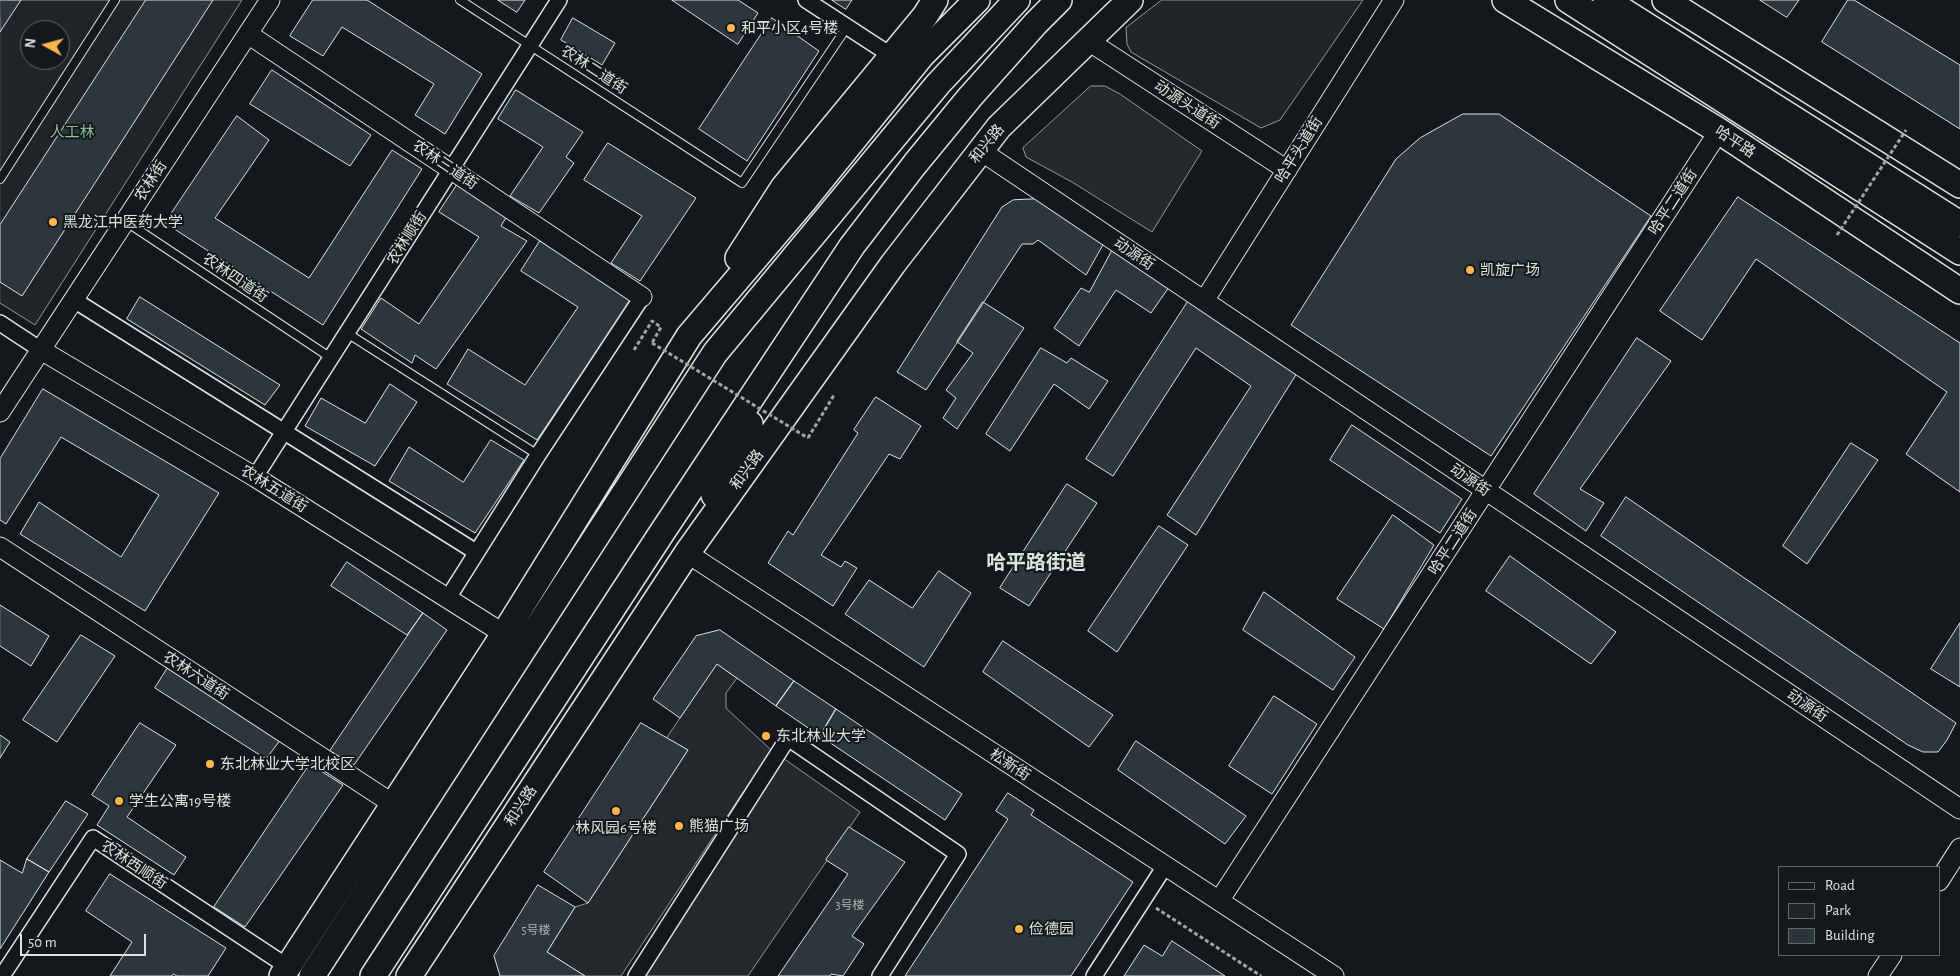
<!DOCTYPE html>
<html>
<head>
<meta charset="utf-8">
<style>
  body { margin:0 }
  #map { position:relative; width:1960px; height:976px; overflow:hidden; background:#14181c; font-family:"Alegreya Sans",sans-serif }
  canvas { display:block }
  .legend { position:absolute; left:1778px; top:866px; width:162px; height:90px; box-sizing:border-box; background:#14181c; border:1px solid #626a69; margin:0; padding:6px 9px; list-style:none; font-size:15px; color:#d8e6dc }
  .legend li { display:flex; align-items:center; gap:10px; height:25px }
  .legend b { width:25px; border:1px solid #626a69 }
  .north { position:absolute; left:20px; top:20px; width:50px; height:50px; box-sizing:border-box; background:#14181c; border:1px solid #626a69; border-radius:50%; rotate:277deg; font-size:14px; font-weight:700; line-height:20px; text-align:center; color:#d8e6dc }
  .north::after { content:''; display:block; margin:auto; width:18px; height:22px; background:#ffb74d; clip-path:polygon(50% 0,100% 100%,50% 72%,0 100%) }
  .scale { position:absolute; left:20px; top:934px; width:126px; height:22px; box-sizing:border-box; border:2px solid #d8e6dc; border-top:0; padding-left:6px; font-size:15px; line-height:18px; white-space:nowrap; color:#d8e6dc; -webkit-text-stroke:4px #14181c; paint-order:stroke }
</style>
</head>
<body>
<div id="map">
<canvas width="1960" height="976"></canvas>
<ul class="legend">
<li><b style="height:6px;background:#14181c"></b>Road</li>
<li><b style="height:14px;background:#202428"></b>Park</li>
<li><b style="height:14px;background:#2c363c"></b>Building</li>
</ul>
<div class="north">N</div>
<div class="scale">50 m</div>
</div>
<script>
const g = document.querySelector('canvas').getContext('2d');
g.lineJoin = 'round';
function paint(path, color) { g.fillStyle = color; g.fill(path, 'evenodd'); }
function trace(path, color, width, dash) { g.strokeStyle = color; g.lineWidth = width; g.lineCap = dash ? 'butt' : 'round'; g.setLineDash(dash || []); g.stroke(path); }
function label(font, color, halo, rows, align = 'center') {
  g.font = font + ' "Alegreya Sans","Noto Sans SC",sans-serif'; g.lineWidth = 4; g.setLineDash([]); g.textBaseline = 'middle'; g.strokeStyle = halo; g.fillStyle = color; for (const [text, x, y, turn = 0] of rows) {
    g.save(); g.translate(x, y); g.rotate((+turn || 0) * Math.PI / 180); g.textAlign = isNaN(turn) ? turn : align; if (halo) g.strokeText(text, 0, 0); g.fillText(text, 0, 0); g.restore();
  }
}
const green = new Path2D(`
  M0 0H242L35 325 0 303ZM30 30H60V60H30Z
  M1162 0H1363L1280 120 1261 128 1131 52 1127 44 1126 28Z`);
paint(green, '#202428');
trace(green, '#939e99', 1);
const parking = new Path2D(`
  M1091 86H1105L1120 94 1202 151 1152 232 1072 182 1026 157 1023 148Z
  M717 664 737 678 726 693V708L771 750 621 976H585L547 952 575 907 588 903 688 750 667 738Z
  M780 756 860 812 748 976H641Z`);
paint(parking, '#24282b');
trace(parking, '#939e99', 1);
const building = new Path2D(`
  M0 0H21L0 32Z
  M146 0H213L22 296 0 282V225Z
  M313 0H367L482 74 445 134 415 115 434 84 342 27 323 56 290 36Z
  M498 0H525L517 12Z
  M672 0H738L758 13 738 44Z
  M832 0H852L846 9Z
  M1760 0H1799L1787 17Z
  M1848 0H1854L1960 65V129L1822 42Z
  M573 18 615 43 602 65 561 40Z
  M772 18 819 51 747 161 699 129Z
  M272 70 371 135 350 166 250 104Z
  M516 90 583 132 566 157 574 163 539 213 510 196 543 147 498 119Z
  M1463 114H1499L1651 216 1491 456 1291 325 1396 159 1420 138Z
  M237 116 269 140 215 218 309 278 392 150 422 169 323 325 165 223Z
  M608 143 696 198 640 281 611 263 642 216 584 180Z
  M457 185 507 216 501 226 527 241 436 369 415 355 412 363 361 329 381 298 419 324 479 237 439 212Z
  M1738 197 1960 343V492L1906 454 1947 392 1756 259 1702 340 1660 311Z
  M1036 199 1104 243 1086 275 1038 240 1033 244H1022L926 390 897 372 1002 207 1013 200Z
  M540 241 632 299 537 440 447 384 468 349 525 385 578 307 521 271Z
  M1112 251 1169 287 1151 313 1116 290 1079 346 1054 328 1081 288 1089 292Z
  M140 297 280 385 265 405 127 319Z
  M1189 300 1297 373 1196 535 1167 515 1251 386 1196 348 1113 476 1086 459Z
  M983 302 1024 328 957 429 943 418 956 398 946 390 973 353 957 342Z
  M1637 338 1671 361 1580 489 1604 503 1586 531 1534 494Z
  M1041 348 1067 363 1071 358 1108 381 1089 409 1054 384 1010 451 986 434Z
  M390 384 417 402 375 466 305 426 321 398 365 423Z
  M43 389 219 493 145 611 20 534 39 502 121 557 159 495 61 437 6 524 0 520V459Z
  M876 397 921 426 900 459 889 454 821 555 841 567 845 561 857 568 833 606 768 563 788 531 793 535 858 433 854 430Z
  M1352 425 1462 499 1440 533 1330 460Z
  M491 440 524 460 475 533 389 481 409 447 463 482Z
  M1851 443 1878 460 1807 564 1783 546Z
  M1067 484 1097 503 1029 606 1000 588Z
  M1626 497 1956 723 1947 740 1938 752H1923L1908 745 1601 536Z
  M1393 515 1434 545 1384 629 1337 599Z
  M1159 526 1188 545 1117 652 1088 631Z
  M1510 556 1616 632 1591 664 1486 591Z
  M347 562 423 613 407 635 331 586Z
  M939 571 971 593 924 667 845 614 869 580 912 608Z
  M1264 592 1355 657 1333 690 1243 630Z
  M0 605 49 636 31 666 0 646Z
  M423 613 447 630 354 765 330 751Z
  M1960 623V687L1931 669Z
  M720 630 794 681 776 706 717 664 680 718 653 699 696 636Z
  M81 635 115 656 57 742 23 720Z
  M1003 641 1113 715 1089 747 983 672Z
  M169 666 281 739 266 759 155 688Z
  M794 681 836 709 820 736 776 706Z
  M1274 696 1317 724 1272 794 1229 766Z
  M836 709 962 794 945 820 820 736Z
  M140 723 176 745 127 817 186 857 174 875 97 825 109 806 92 795Z
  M641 723 688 750 588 903 544 872Z
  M0 735 10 742 0 758Z
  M1136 741 1246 816 1225 844 1118 770Z
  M310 764 343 785 245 927 214 907Z
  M1008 793 1034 810 1031 815 1133 882 1071 976H905L1008 819 996 811Z
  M66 801 88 814 49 872 27 859Z
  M849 827 905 862 852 936 864 944 843 976 831 974 830 976H778L848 874 826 860Z
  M27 859 49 872 0 949V860L22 873Z
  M110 874 226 948 208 976H177L173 974 172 976H110L132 942 86 911Z
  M538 885 575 907 547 952 585 976H500L494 956Z
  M1172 941 1225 976H1124L1144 945 1162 956Z`);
paint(building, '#2c363c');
trace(building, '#d8e6dc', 1);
const service = new Path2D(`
  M460 0 742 183 847 27
  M0 179 115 0
  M125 221 331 358
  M347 333 538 455`);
const minor = new Path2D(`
  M806 0 892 56
  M74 300 476 552
  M0 323 41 350
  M255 477 559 0
  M448 598 538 455 642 297
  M2 976 93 838 288 967
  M636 976 788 738 958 854 880 976
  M1094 976 1165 866`);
const tertiary = new Path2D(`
  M248 34 642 297
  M1087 40 1287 170
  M981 151 1960 809
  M1204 301 1394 0
  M41 350 255 477 504 634
  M0 412 270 0
  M0 547 393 804
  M687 553 1334 976
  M1939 881 1960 848
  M1219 901 1719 131
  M1878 976 1892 955`);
const trunk = new Path2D(`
  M1505 0 1719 131 1960 291
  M1568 0 1960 252
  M1606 0 1960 224
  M1665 0 1960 185
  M738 258 783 188 925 16 935 0
  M714 495 750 424
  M282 976 504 634 689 336 804 201 922 55 977 0
  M312 976 715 353 938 84 1017 0
  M373 976 659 537 852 246 915 164 970 97 1036 23 1059 0
  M409 976 687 553 893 264 999 127 1130 0`);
trace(service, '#d8e6dc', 10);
trace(minor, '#d8e6dc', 18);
trace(tertiary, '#d8e6dc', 21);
trace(trunk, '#d8e6dc', 28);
trace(new Path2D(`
  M634 350 652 321 661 327 652 343
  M808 438 834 395
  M1156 908 1261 976`), '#9da8a2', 3, [4, 2.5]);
trace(service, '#14181c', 8);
trace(minor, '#14181c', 15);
trace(tertiary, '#14181c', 19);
trace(trunk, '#14181c', 25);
trace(new Path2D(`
  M1837 235 1906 130
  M652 343 808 438`), '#9da8a2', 3, [4, 2.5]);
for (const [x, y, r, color] of [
  [731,28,5,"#ffb74d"],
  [53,222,5,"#ffb74d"],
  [1470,270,5,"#ffb74d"],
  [766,736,5,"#ffb74d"],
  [210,764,5,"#ffb74d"],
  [119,801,5,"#ffb74d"],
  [616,811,5,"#ffb74d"],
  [679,826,5,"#ffb74d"],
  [1019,929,5,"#ffb74d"]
]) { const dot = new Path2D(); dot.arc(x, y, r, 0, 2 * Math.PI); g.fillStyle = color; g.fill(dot); trace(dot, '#14181c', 2); }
label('12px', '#adbab4', null, [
  ["3号楼",850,905],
  ["5号楼",536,930]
]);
label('15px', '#d8e6dc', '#14181c', [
  ["和平小区4号楼",741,28],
  ["黑龙江中医药大学",63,222],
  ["凯旋广场",1480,270],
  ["东北林业大学",776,736],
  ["东北林业大学北校区",220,764],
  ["学生公寓19号楼",129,801],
  ["熊猫广场",689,826],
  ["林风园6号楼",616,828,"center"],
  ["俭德园",1029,929]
], 'left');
label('15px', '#d8e6dc', '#14181c', [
  ["农林二道街",594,70,33],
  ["动源头道街",1187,105,33],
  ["哈平路",1735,142,33],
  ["和兴路",987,144,-51],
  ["哈平头道街",1299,150,-58],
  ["农林三道街",445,165,34],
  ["农林街",151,181,-57],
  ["哈平二道街",1673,202,-57],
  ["农林顺街",407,238,-58],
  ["动源街",1134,254,34],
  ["农林四道街",235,278,34],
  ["和兴路",747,470,-54],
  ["动源街",1470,480,34],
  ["农林五道街",274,489,32],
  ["哈平二道街",1453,542,-57],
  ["农林六道街",196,676,33],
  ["动源街",1807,706,34],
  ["松新街",1010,765,33],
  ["和兴路",521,806,-57],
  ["农林西顺街",134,865,33]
]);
label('15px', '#8ac095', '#14181c', [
  ["人工林",72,132]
]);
label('bold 20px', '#d8e6dc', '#14181c', [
  ["哈平路街道",1036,563]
]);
</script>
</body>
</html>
